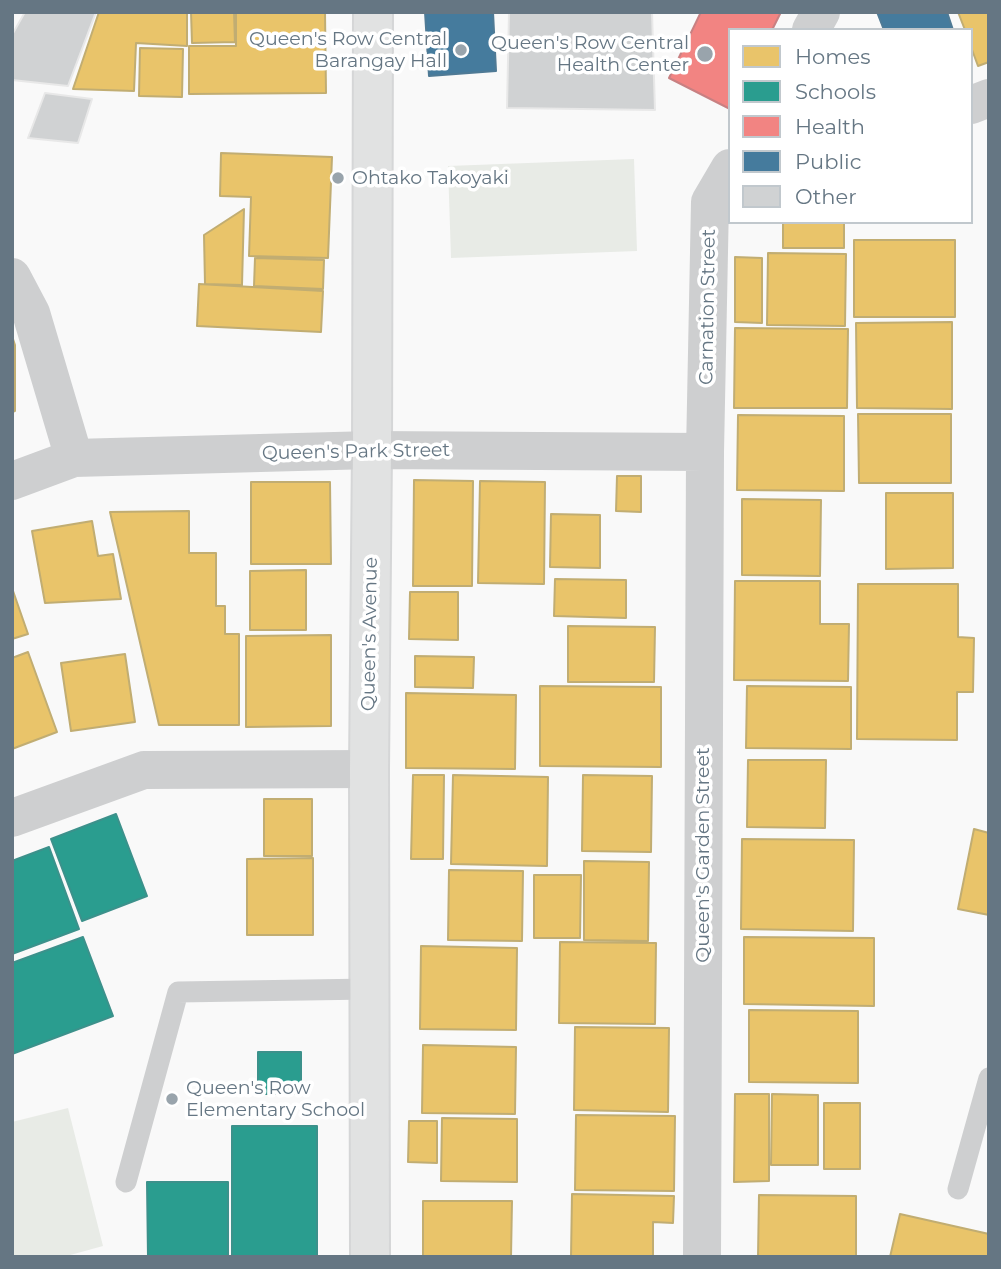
<!DOCTYPE html>
<html>
<head>
<meta charset="utf-8">
<style>
  body { margin:0 }
  #map { position:relative; width:1001px; height:1269px; overflow:hidden; background:#f9f9f9; font-family:Montserrat,sans-serif }
  canvas { display:block }
  .frame { position:absolute; inset:0; border:14px solid #657683; pointer-events:none }
  .legend { position:absolute; left:728px; top:28px; width:245px; height:196px; box-sizing:border-box; background:#fff; border:2px solid #c1c8cd; margin:0; padding:9px 12px; list-style:none; font-size:21px; color:#657683 }
  .legend li { display:flex; align-items:center; gap:14px; height:35px }
  .legend b { width:35px; border:2px solid #c1c8cd }
</style>
</head>
<body>
<div id="map">
<canvas width="1001" height="1269"></canvas>
<div class="frame"></div>
<ul class="legend">
<li><b style="height:19px;background:#e9c46a"></b>Homes</li>
<li><b style="height:19px;background:#2a9d8f"></b>Schools</li>
<li><b style="height:19px;background:#f28482"></b>Health</li>
<li><b style="height:19px;background:#457b9d"></b>Public</li>
<li><b style="height:19px;background:#d0d2d3"></b>Other</li>
</ul>
</div>
<script>
const g = document.querySelector('canvas').getContext('2d');
g.lineJoin = 'round';
function paint(path, color) { g.fillStyle = color; g.fill(path, 'evenodd'); }
function trace(path, color, width, dash) { g.strokeStyle = color; g.lineWidth = width; g.lineCap = dash ? 'butt' : 'round'; g.setLineDash(dash || []); g.stroke(path); }
function label(font, color, halo, rows, align = 'center') {
  g.font = font + ' Montserrat,sans-serif'; g.lineWidth = 7; g.setLineDash([]); g.textBaseline = 'middle'; g.strokeStyle = halo; g.fillStyle = color; for (const [text, x, y, turn = 0] of rows) {
    g.save(); g.translate(x, y); g.rotate((+turn || 0) * Math.PI / 180); g.textAlign = isNaN(turn) ? turn : align; if (halo) g.strokeText(text, 0, 0); g.fillText(text, 0, 0); g.restore();
  }
}
paint(new Path2D(`
  M634 159 637 251 451 258 448 166Z
  M68 1108 103 1246 63 1257H12V1122Z`), '#e8ebe6');
const homes = new Path2D(`
  M99 12H187V46L136 43 134 91 73 89Z
  M191 12H234L235 42 192 43Z
  M236 12H325L326 93 189 94V46H236Z
  M958 12H989V62L978 66 971 47V30H965Z
  M140 48 183 49 182 97 139 96Z
  M221 153 332 157 328 258 249 256 251 197 220 196Z
  M244 209 242 285 205 284 204 235Z
  M783 222H844V248H783Z
  M854 240H955V317H854Z
  M768 253 846 254 845 326 767 325Z
  M735 257 762 258V323L735 322Z
  M255 258 324 260 323 289 254 286Z
  M199 284 323 291 321 332 197 326Z
  M952 322V409L857 408 856 323Z
  M735 328 848 329 847 408H734Z
  M12 336 15 345V411L12 412Z
  M858 414H951V483H859Z
  M738 415 844 416V491L737 490Z
  M617 476H641V512L616 511Z
  M414 480 473 481 472 586H413Z
  M480 481 545 482 544 584 478 583Z
  M251 482H330L331 564H251Z
  M886 493H953V568L886 569Z
  M742 499 821 500 820 576 742 575Z
  M189 511V553H216V606H225V634H239V725H159L110 512Z
  M551 514 600 515V568L550 567Z
  M92 521 98 556 113 554 121 599 45 603 32 531Z
  M306 570V630H250V571Z
  M555 579 626 580V618L554 616Z
  M735 581H820V624H849L848 681 734 680Z
  M858 584H958V637L974 638 973 692H957V740L857 739Z
  M12 588 28 634 12 639Z
  M410 592H458V640L409 639Z
  M568 626 655 627 654 682H568Z
  M331 635V726L246 727V636Z
  M28 652 57 732 12 749V658Z
  M125 654 135 722 71 731 61 663Z
  M415 656 474 657 473 688 415 687Z
  M540 686 661 687V767L540 766Z
  M747 686 851 687V749L746 748Z
  M406 693 516 695 515 769 406 768Z
  M748 760H826L825 828 747 827Z
  M413 775H444L443 859H411Z
  M453 775 548 777 547 866 451 864Z
  M583 775 652 776 651 852 582 851Z
  M264 799H312V856H264Z
  M974 829 989 833V915L958 909Z
  M742 839 854 840 853 931 741 929Z
  M313 858V935H247V859Z
  M584 861 649 862 648 941 584 940Z
  M449 870 523 871 522 941 448 940Z
  M534 875H581L580 938H534Z
  M744 937 874 938V1006L744 1004Z
  M560 942 656 943 655 1024 559 1023Z
  M421 946 517 948 516 1030 420 1029Z
  M749 1010 858 1011V1083L749 1082Z
  M575 1027 669 1028 668 1112 574 1110Z
  M423 1045 516 1047 515 1114 422 1113Z
  M735 1094H769V1181L734 1182Z
  M772 1094 818 1095V1165H771Z
  M824 1103H860V1169H824Z
  M576 1115 675 1116 674 1191 575 1190Z
  M442 1118 517 1119V1182L441 1181Z
  M409 1121H437V1163L408 1162Z
  M572 1194 674 1196 673 1223 653 1222V1257H571Z
  M759 1195 856 1196V1257H758Z
  M423 1201H512L511 1257H423Z
  M900 1214 989 1234V1257H890Z`);
paint(homes, '#e9c46a');
trace(homes, '#c1ad72', 2);
const schools = new Path2D(`
  M116 814 147 896 82 921 51 839Z
  M49 847 79 929 12 954V861Z
  M83 937 113 1016 12 1054V963Z
  M258 1052H301V1094H258Z
  M232 1126H317V1257H232Z
  M147 1182H228V1257H148Z`);
paint(schools, '#2a9d8f');
trace(schools, '#3c918b', 2);
const health = new Path2D(`
  M701 12H781L772 30H730V109L669 78Z`);
paint(health, '#f28482');
trace(health, '#c88082', 2);
const public = new Path2D(`
  M425 12H493L496 71 429 76Z
  M877 12H947L953 30H884Z`);
paint(public, '#457b9d');
trace(public, '#4f7a95', 2);
const building = new Path2D(`
  M25 12H96L68 86 12 80V35Z
  M509 12H652L655 110 507 108Z
  M45 93 92 99 78 143 28 138Z`);
paint(building, '#d0d2d3');
trace(building, '#e8e8e8', 2);
const secondary = new Path2D(`
  M370 1257 369 769 372 450 373 12`);
trace(secondary, '#d5d6d7', 42);
trace(new Path2D(`
  M126 1182 178 992 370 989
  M958 1189 989 1078`), '#cecfd0', 21);
trace(new Path2D(`
  M811 30 821 12
  M971 105 989 98
  M12 277 31 313 74 458
  M12 481 74 458 372 450 705 452
  M12 818 144 770 369 769
  M702 1257 705 452 710 202 730 168`), '#cecfd0', 38);
trace(secondary, '#e1e2e2', 38);
for (const [x, y, r, color] of [
  [461,50,7,"#99a4ac"],
  [705,54,9,"#99a4ac"],
  [338,178,7,"#99a4ac"],
  [172,1099,7,"#99a4ac"]
]) { const dot = new Path2D(); dot.arc(x, y, r, 0, 2 * Math.PI); g.fillStyle = color; g.fill(dot); trace(dot, '#fff', 2.5); }
label('19px', '#657683', '#fff', [
  ["Queen's Row Central",447,39],
  ["Barangay Hall",447,61],
  ["Queen's Row Central",689,43],
  ["Health Center",689,65],
  ["Ohtako Takoyaki",352,178,"left"],
  ["Queen's Row",186,1088,"left"],
  ["Elementary School",186,1110,"left"]
], 'right');
label('19px', '#657683', '#fff', [
  ["Carnation Street",708,307,-89],
  ["Queen's Park Street",356,452,-1],
  ["Queen's Avenue",370,634,-89],
  ["Queen's Garden Street",703,855,-90]
]);
</script>
</body>
</html>
